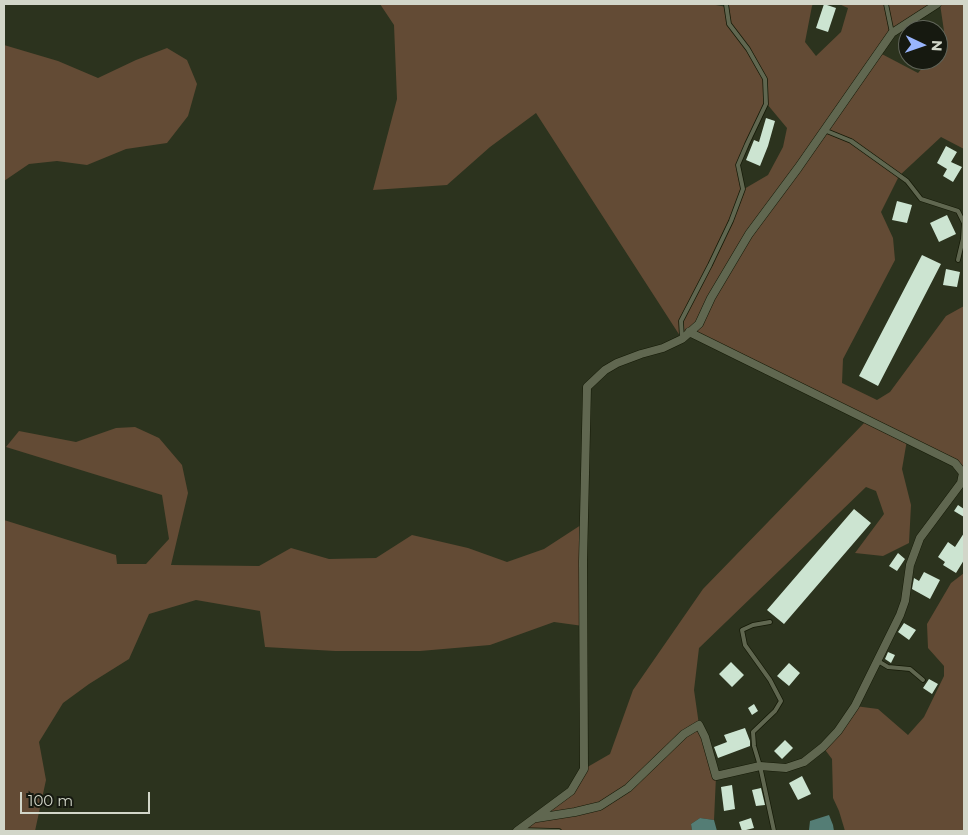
<!DOCTYPE html>
<html>
<head>
<meta charset="utf-8">
<style>
  body { margin:0 }
  #map { position:relative; width:968px; height:835px; overflow:hidden; background:#2c331e; font-family:Montserrat,sans-serif }
  canvas { display:block }
  .frame { position:absolute; inset:0; border:5px solid #d2d6c9; pointer-events:none }
  .north { position:absolute; left:898px; top:20px; width:50px; height:50px; box-sizing:border-box; background:#161910; border:1px solid #61655a; border-radius:50%; rotate:93deg; font-size:14px; font-weight:700; line-height:20px; text-align:center; color:#d2d6c9 }
  .north::after { content:''; display:block; margin:auto; width:18px; height:22px; background:#99b5fd; clip-path:polygon(50% 0,100% 100%,50% 72%,0 100%) }
  .scale { position:absolute; left:20px; top:792px; width:130px; height:22px; box-sizing:border-box; border:2px solid #d2d6c9; border-top:0; padding-left:6px; font-size:15px; line-height:18px; white-space:nowrap; color:#d2d6c9; -webkit-text-stroke:4px #161910; paint-order:stroke }
</style>
</head>
<body>
<div id="map">
<canvas width="968" height="835"></canvas>
<div class="frame"></div>
<div class="north">N</div>
<div class="scale">100 m</div>
</div>
<script>
const g = document.querySelector('canvas').getContext('2d');
g.lineJoin = 'round';
function paint(path, color) { g.fillStyle = color; g.fill(path, 'evenodd'); }
function trace(path, color, width, dash) { g.strokeStyle = color; g.lineWidth = width; g.lineCap = dash ? 'butt' : 'round'; g.setLineDash(dash || []); g.stroke(path); }
paint(new Path2D(`
  M380 4H710L727 7 728 4H813L812 6 805 42 816 56 841 32 848 8 839 4H937L892 33 878 52 918 73 929 60H938V46L944 31 940 4H964V149L941 137 899 176 881 212 893 238 895 260 843 359 842 383 877 400 890 392 946 316 964 306V484L962 473 955 463 907 440 902 469 911 505 909 543 883 556 855 553 884 514 876 491 866 487 699 648 694 690 699 725 716 776 714 820 700 818 691 824 692 831H517L571 791 584 769 610 754 633 690 703 589 867 420 690 332 682 339 536 113 490 147 447 185 373 190 397 99 394 25ZM767 104 787 128 783 147 768 175 744 189 738 165Z
  M4 45 58 61 98 78 136 60 167 48 187 60 197 84 188 116 167 143 126 149 87 165 57 161 29 164 4 181Z
  M135 427 159 438 182 465 188 493 171 565 259 566 291 548 329 559 376 558 412 535 468 548 507 562 544 549 584 523 583 626 554 622 490 645 420 651H335L265 647 260 611 196 600 149 614 129 659 89 684 63 703 39 742 46 780 35 831H4V520L116 555 117 564H146L169 539 162 495 6 447 19 431 76 442 116 428Z
  M964 573V831H845L839 811 833 798 832 759 823 747 855 706 878 709 908 735 924 717 944 676V666L928 648 927 624 951 583Z`), '#634b35');
paint(new Path2D(`
  M829 815 833 825 834 831H810L809 830 810 821Z
  M700 818 714 820 717 831H692L691 824Z`), '#547d75');
paint(new Path2D(`
  M824 4 836 8 828 32 816 28Z
  M921 21 934 30H915Z
  M766 118 775 121 768 146 760 166 746 160 754 140 759 142Z
  M946 146 957 152 951 162 962 167 953 182 943 176 947 169 937 163Z
  M897 201 912 205 907 223 892 220Z
  M947 215 956 234 939 242 930 223Z
  M922 255 941 264 878 386 859 376Z
  M946 269 960 272 957 287 943 285Z
  M958 505 964 509V517L954 511Z
  M854 509 871 523 784 624 767 610Z
  M964 533V560L956 573 943 565 945 562 938 557 948 542 955 547Z
  M898 553 905 559 897 571 889 566Z
  M924 572 940 580 930 599 912 589 914 578 919 581Z
  M904 623 916 630 909 640 898 632Z
  M888 652 895 655 891 663 885 659Z
  M731 662 744 675 732 687 719 674Z
  M789 663 800 673 789 686 777 676Z
  M929 679 938 684 932 694 923 688Z
  M754 704 758 711 752 715 748 708Z
  M745 728 750 741V746L718 758 714 747 727 742 724 735Z
  M785 740 793 748 782 759 774 751Z
  M802 776 811 794 798 800 789 783Z
  M732 785 735 809 724 811 721 787Z
  M761 788 765 805 756 806 752 790Z
  M751 818 754 828 742 831 739 822Z`), '#cce4d1');
const service = new Path2D(`
  M886 4 892 33
  M824 130 851 141 907 181 921 199 958 211 964 223 963 239 958 260
  M682 339 681 321 710 265 731 221 743 189 738 165 747 144 766 104 765 79 748 49 729 24 726 4
  M770 622 753 625 742 630 745 645 770 680 781 701 775 711 753 732 754 746 760 766 774 831
  M878 661 888 667 910 669 923 680
  M521 830 559 831`);
const minor = new Path2D(`
  M537 818 575 812 600 806 628 788 684 734 699 725 705 737 716 776 760 766 786 768 804 762 823 747 838 731 855 706 900 615 905 601 910 565 920 538 961 483 963 473 955 463 689 332
  M517 831 571 791 584 769 583 561 587 387 605 370 617 363 641 354 663 348 682 339 699 324 711 298 749 234 798 168 892 33 937 4`);
trace(service, '#151a07', 5.5);
trace(minor, '#151a07', 9);
trace(service, '#606750', 4);
trace(minor, '#606750', 8);
</script>
</body>
</html>
